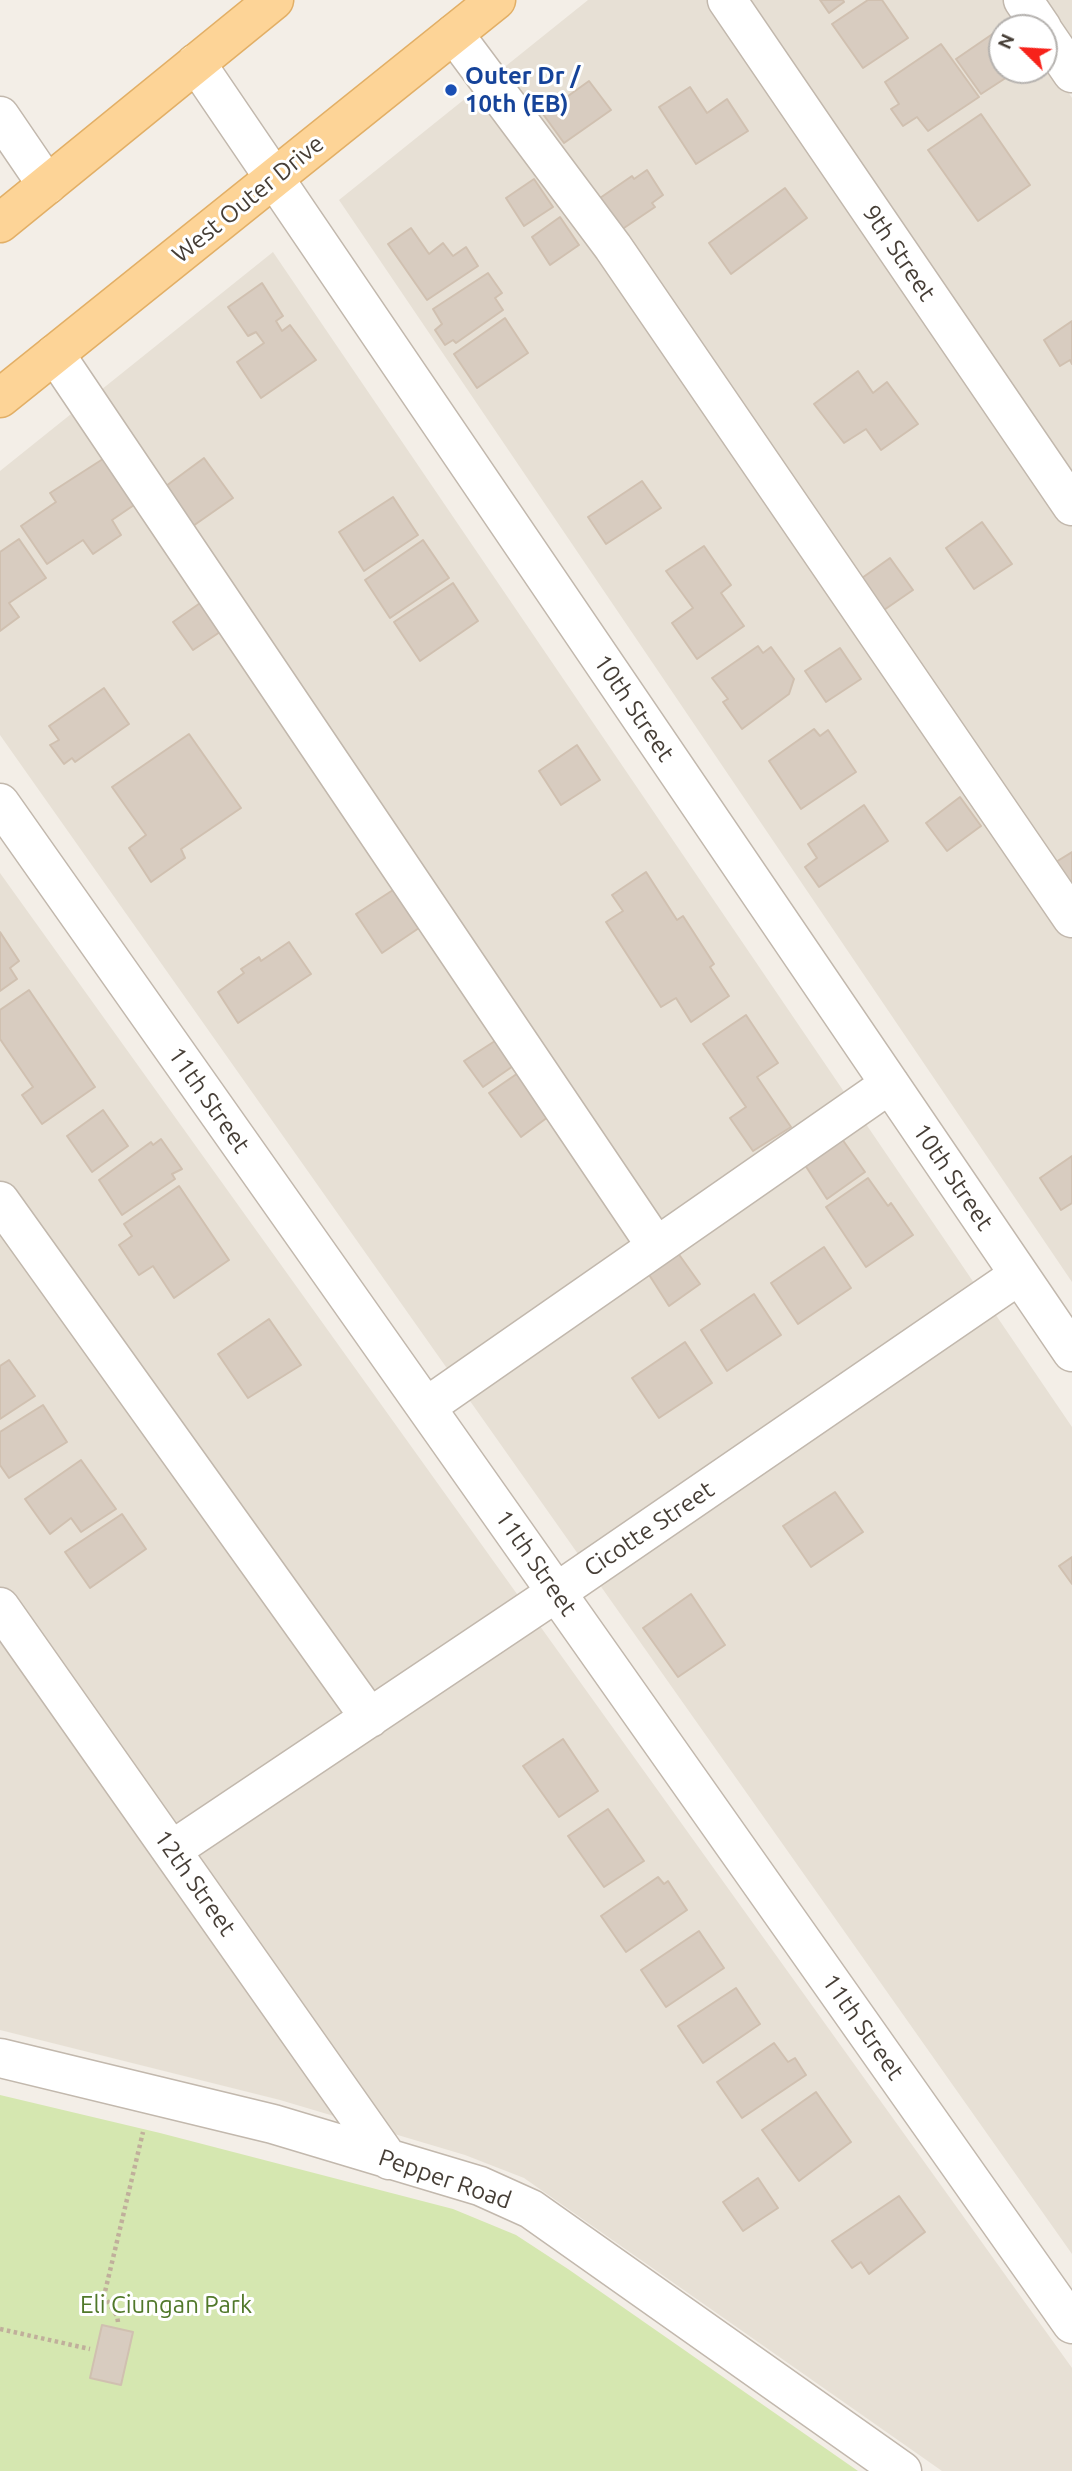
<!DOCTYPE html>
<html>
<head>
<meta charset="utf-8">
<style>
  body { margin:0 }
  #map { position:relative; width:1072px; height:2471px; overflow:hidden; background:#f3eee7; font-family:Ubuntu,sans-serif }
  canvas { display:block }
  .north { position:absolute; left:988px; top:14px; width:70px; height:70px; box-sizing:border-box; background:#fff; border:2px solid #b5b2af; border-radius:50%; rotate:294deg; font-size:19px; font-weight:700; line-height:28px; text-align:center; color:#463e36 }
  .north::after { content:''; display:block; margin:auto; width:24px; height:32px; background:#f7221a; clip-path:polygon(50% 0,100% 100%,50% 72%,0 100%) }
</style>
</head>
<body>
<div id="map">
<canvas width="1072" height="2471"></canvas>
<div class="north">N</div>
</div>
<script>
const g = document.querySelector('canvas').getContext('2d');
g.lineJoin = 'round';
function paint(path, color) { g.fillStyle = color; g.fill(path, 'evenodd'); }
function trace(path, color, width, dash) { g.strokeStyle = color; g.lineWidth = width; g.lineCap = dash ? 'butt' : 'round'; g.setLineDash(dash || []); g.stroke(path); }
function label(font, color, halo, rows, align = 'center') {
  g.font = font + ' Ubuntu,sans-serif'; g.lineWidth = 6; g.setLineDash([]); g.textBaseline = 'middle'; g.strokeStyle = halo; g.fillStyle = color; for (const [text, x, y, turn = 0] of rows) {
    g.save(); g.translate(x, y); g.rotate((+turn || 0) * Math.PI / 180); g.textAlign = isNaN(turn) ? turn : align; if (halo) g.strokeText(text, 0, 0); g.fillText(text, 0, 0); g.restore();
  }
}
paint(new Path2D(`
  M588 0H1006L1025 28H1002V70H1044V56L1072 98V1282L339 200Z
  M1040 0H1072V48Z
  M273 252 1072 1427V2254L0 735V471Z
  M0 873 1072 2368V2471H942L524 2178 465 2155 280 2100 0 2030Z`), '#e7e0d5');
paint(new Path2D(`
  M0 2095 160 2133 453 2209 516 2235 568 2269 858 2471H0Z`), '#d5e7b0');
const building = new Path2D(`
  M820 0H843L844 2 829 13Z
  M868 0H882L908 38 863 68 832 24Z
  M1010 22 1013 28H1002V70H1018L981 94 956 59Z
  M941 44 979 97 928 131 917 117 903 126 891 109 899 104 885 82Z
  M589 81 611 110 564 143 543 114Z
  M690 87 707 113 727 99 748 131 696 164 659 107Z
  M981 114 1030 185 978 221 928 150Z
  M647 170 663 195 652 203 655 207 621 230 600 198 632 176 634 179Z
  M534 179 553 207 524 226 506 198Z
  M785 188 807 218 731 274 709 243Z
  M560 217 579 245 550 265 532 237Z
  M411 228 429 254 443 243 453 256 466 247 478 266 427 300 388 244Z
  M488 273 502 293 495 298 503 310 456 343 453 340 445 345 435 330 442 324 433 309Z
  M262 283 283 316 276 321 282 331 290 325 316 360 261 398 237 362 264 343 256 332 248 336 228 307Z
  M505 318 528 353 477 388 454 354Z
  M1072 321V364L1070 360 1060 366 1044 340Z
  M858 371 873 393 887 382 918 424 881 450 866 429 844 443 814 404Z
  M106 457 137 503 112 520 121 535 93 554 83 540 47 564 21 526 56 502 50 493Z
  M204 458 233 498 193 526 166 486Z
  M642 481 661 508 606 544 588 517Z
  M393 497 418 535 364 571 339 532Z
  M982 522 1012 564 974 589 946 548Z
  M19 539 46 578 9 603 19 617 0 631V552Z
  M423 540 449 578 390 618 365 580Z
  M704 546 731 585 721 593 744 626 697 659 672 623 693 608 666 571Z
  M890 558 913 590 884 610 862 578Z
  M453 583 478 621 420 661 394 622Z
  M203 601 223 630 193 650 173 622Z
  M758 646 763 653 771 647 794 679 789 694 742 729 723 702 728 699 712 678Z
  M840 648 861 679 826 702 805 671Z
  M104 688 129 724 75 762 72 758 64 764 50 745 59 740 49 726Z
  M814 729 820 736 828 730 856 772 801 809 769 761Z
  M189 734 241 808 181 849 185 858 151 882 129 848 146 835 112 787Z
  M577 745 600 780 561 805 539 771Z
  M960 797 981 826 947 851 926 823Z
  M864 805 888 841 819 887 805 867 817 858 808 844Z
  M1072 852V894L1051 865Z
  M646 872 677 920 683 916 714 964 710 967 729 996 691 1022 676 998 661 1007 606 922 623 911 612 895Z
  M393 890 419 928 382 953 356 914Z
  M0 932 19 961 10 968 17 979 0 991Z
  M289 942 311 974 238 1023 218 992 244 973 241 969 259 957 261 961Z
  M29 990 95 1087 42 1124 22 1095 33 1087 0 1039V1010Z
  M746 1015 778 1063 757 1077 791 1127 753 1151 730 1118 746 1107 703 1044Z
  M498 1039 516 1064 483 1087 464 1061Z
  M521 1071 552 1114 521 1137 489 1093Z
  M103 1110 128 1146 92 1172 67 1136Z
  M161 1139 182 1169 172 1174 175 1179 122 1215 99 1180 151 1142 153 1145Z
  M842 1139 865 1172 827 1199 805 1165Z
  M1072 1156V1203L1061 1210 1040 1178Z
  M868 1178 888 1206 891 1203 913 1235 866 1267 826 1207Z
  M179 1186 229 1260 174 1298 153 1266 139 1275 119 1245 132 1236 124 1224Z
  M824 1247 851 1288 798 1324 771 1283Z
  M675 1249 700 1284 669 1306 646 1270Z
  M754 1294 781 1335 727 1371 701 1330Z
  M269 1319 301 1365 248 1398 218 1354Z
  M685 1342 712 1383 659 1418 632 1378Z
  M9 1360 35 1396 0 1419V1366Z
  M43 1405 67 1442 9 1478 0 1465V1432Z
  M81 1460 116 1509 81 1532 71 1518 50 1534 25 1499Z
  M835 1492 863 1532 811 1567 783 1526Z
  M122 1514 146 1549 90 1588 65 1552Z
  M1072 1557V1584L1059 1566Z
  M691 1594 725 1645 678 1677 643 1628Z
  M563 1739 598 1791 559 1817 523 1766Z
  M608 1809 644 1861 604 1887 568 1836Z
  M658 1877 664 1884 668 1881 687 1910 626 1952 601 1916Z
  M699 1931 724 1968 666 2007 641 1970Z
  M736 1988 760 2024 703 2063 678 2026Z
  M774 2043 788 2062 795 2058 806 2075 742 2118 717 2082Z
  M816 2092 851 2142 799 2181 762 2130Z
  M758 2178 778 2208 743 2231 723 2202Z
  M899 2196 925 2232 869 2274 861 2262 852 2268 832 2241Z
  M102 2325 133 2332 121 2385 90 2378Z`);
paint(building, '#d8ccc0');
trace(building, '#d0c0b0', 2);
const minor = new Path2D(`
  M727 0 1072 506
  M1023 0 1042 28
  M1044 32 1072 73
  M454 34 613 247 1072 918
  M196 63 1072 1352
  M0 116 47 185
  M55 354 656 1246
  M0 803 1072 2324
  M0 1201 370 1718
  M426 1407 890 1084
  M0 1607 389 2160
  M172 1850 557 1592 1019 1275
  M0 2058 273 2124 480 2186 531 2209 902 2471`);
const major = new Path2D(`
  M0 223 274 0
  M0 398 496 0`);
trace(minor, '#c2b8ad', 41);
trace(major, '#e2af66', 41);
trace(new Path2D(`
  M118 2322 117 2316 104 2296 143 2132
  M0 2329 90 2349`), '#c0af9b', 4.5, [3.5, 3.5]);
trace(minor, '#fff', 38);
trace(major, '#fdd497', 38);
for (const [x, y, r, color] of [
  [451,90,7,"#1a4fb4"]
]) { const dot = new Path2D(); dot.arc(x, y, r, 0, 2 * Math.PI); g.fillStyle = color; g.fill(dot); trace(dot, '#fff', 2.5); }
label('bold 24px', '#164399', '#fff', [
  ["Outer Dr /",465,76],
  ["10th (EB)",465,104]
], 'left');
label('24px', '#463e36', '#fff', [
  ["West Outer Drive",248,199,-39],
  ["9th Street",899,253,56],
  ["10th Street",634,708,56],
  ["11th Street",209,1100,55],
  ["10th Street",953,1177,56],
  ["Cicotte Street",649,1529,-34],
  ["11th Street",536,1563,55],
  ["12th Street",195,1883,55],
  ["11th Street",863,2027,55],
  ["Pepper Road",445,2179,19]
]);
label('24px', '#50782a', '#fff', [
  ["Eli Ciungan Park",166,2305]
]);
</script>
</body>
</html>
